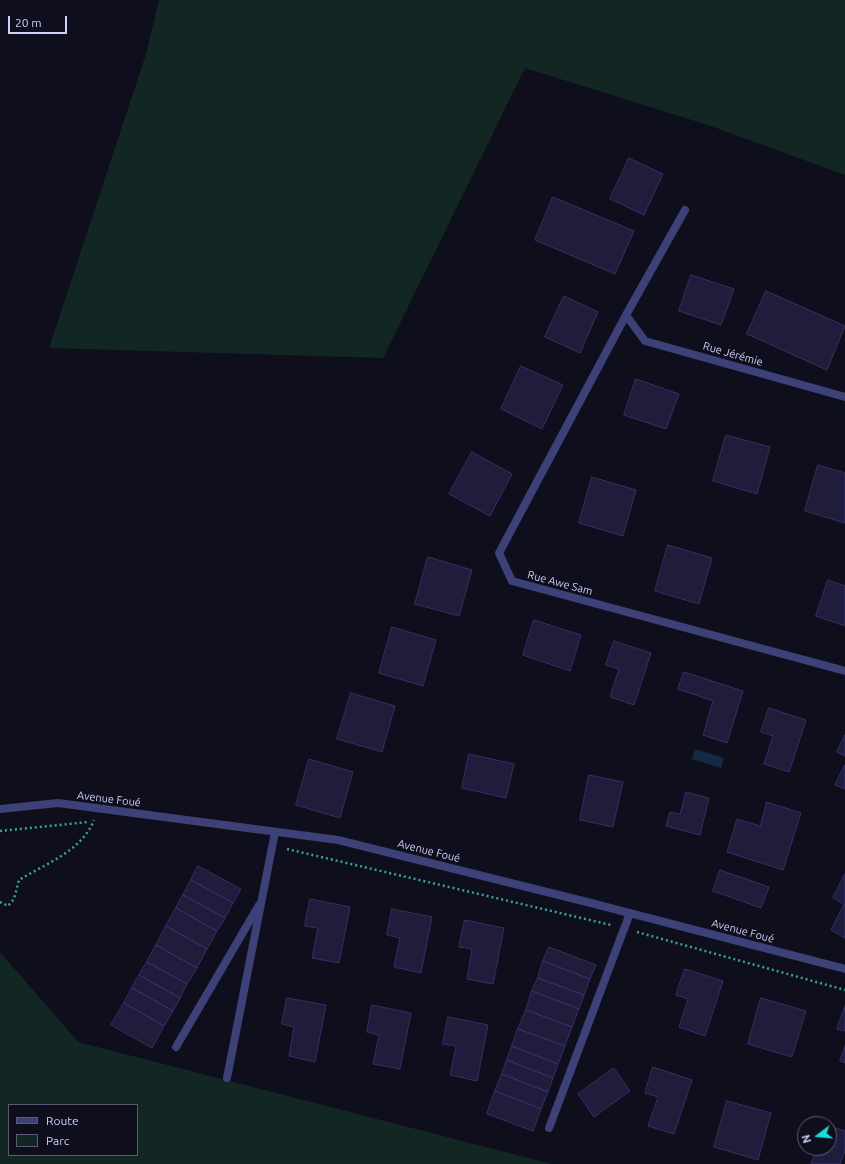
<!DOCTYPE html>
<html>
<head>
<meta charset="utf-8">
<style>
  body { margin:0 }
  #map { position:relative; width:845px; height:1164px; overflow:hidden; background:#0f0e1d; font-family:Ubuntu,sans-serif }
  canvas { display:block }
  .legend { position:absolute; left:8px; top:1104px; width:130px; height:52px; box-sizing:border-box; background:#0f0e1d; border:1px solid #5c5b75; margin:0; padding:5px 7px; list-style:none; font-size:12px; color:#cfcffa }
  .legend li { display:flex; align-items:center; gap:8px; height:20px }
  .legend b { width:20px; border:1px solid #5c5b75 }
  .north { position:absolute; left:797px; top:1116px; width:40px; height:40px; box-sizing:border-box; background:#0f0e1d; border:1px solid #5c5b75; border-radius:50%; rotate:254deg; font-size:11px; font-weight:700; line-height:16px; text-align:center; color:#cfcffa }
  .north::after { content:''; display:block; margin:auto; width:14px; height:18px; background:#17dede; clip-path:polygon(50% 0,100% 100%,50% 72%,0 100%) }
  .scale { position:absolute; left:8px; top:16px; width:59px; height:18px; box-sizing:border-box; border:2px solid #cfcffa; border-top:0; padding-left:5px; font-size:12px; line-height:14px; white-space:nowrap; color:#cfcffa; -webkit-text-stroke:3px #0f0e1d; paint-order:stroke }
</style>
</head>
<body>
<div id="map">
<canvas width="845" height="1164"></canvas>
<ul class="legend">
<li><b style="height:5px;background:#3d4177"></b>Route</li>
<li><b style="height:11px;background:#122623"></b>Parc</li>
</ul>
<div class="north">N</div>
<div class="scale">20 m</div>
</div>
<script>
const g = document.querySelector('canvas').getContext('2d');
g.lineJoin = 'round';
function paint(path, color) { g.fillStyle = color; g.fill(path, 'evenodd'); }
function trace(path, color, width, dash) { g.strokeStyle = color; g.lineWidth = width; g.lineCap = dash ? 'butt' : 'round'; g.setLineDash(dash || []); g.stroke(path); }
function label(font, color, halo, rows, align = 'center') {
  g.font = font + ' Ubuntu,sans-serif'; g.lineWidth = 3.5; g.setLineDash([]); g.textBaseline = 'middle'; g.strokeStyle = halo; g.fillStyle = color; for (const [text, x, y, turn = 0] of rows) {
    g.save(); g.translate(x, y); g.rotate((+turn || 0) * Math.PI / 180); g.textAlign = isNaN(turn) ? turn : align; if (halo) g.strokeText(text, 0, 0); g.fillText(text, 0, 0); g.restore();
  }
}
paint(new Path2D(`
  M159 0H845V175L711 126 525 68 383 358 49 348 146 54Z
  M0 952 78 1042 552 1164H0ZM9 1105H137V1155H9Z`), '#122623');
paint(new Path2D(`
  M695 749 724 758 721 768 692 759Z`), '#122a42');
const building = new Path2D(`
  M629 158 663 174 644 215 610 199Z
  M553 197 634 231 615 274 535 240Z
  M691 275 734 289 721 325 679 311Z
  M766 291 845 326 827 370 747 334Z
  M564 296 598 312 580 353 545 337Z
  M521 366 563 385 542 429 501 409Z
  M636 379 679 394 666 429 624 415Z
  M726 435 770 447 757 494 713 481Z
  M472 452 512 474 490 516 449 494Z
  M818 465 845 473V523L805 511Z
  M592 477 636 490 623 536 579 523Z
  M668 545 712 558 699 604 655 591Z
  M428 557 472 570 459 616 415 604Z
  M828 580 845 586V626L816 616Z
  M534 620 581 635 570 671 523 655Z
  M392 627 436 640 423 686 379 673Z
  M614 641 651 653 634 705 610 697 619 669 606 665Z
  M684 672 743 691 727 743 703 735 713 701 678 689Z
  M351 693 395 706 382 752 337 739Z
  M769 708 806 720 789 772 764 764 773 736 761 732Z
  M845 735V756L837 752Z
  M469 754 514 764 506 798 462 788Z
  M309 759 353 772 340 818 296 805Z
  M845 765V789L835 785Z
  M589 775 623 782 613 827 580 820Z
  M686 792 709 798 700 835 666 826 670 812 680 814Z
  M767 802 801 813 783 870 727 852 737 819 760 826Z
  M198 866 241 889 233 903 191 880Z
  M720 870 769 887 761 908 713 891Z
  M845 874V938L831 930 844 904 833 898Z
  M191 880 233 903 225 918 183 895Z
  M183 895 225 918 217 931 176 908Z
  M310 899 350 907 339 963 312 958 318 928 305 926Z
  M176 908 217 931 207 949 166 926Z
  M392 909 432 917 421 973 394 967 400 938 387 935Z
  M465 920 504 928 493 984 467 979 472 949 459 947Z
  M166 926 207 949 197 968 156 945Z
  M156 945 197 968 187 984 147 962Z
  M549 947 596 965 590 979 543 961Z
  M543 961 590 979 584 995 538 978Z
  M147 962 187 984 180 998 139 975Z
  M685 969 723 981 705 1036 679 1027 688 999 676 995Z
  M139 975 180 998 173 1011 132 988Z
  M538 978 584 995 579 1009 532 991Z
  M132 988 173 1011 164 1026 124 1003Z
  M532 991 579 1009 572 1027 526 1010Z
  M287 998 326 1005 315 1062 289 1056 294 1027 282 1024Z
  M761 998 806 1011 792 1057 748 1044Z
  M124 1003 164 1026 152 1048 111 1025Z
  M372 1005 411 1013 400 1069 373 1064 379 1035 367 1032Z
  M845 1006V1031L837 1029Z
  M526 1010 572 1027 565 1046 518 1029Z
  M448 1017 488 1025 477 1081 450 1075 456 1046 443 1044Z
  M518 1029 565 1046 558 1064 512 1046Z
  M512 1046 558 1064 553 1078 507 1060Z
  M845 1046V1063L840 1061Z
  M507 1060 553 1078 548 1092 502 1074Z
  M653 1067 692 1080 674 1134 648 1126 658 1097 645 1093Z
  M614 1068 630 1091 594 1117 578 1094Z
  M502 1074 548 1092 541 1109 495 1091Z
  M495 1091 541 1109 533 1131 487 1114Z
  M727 1101 771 1113 758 1160 714 1147Z
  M813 1120 824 1124H812Z
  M829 1126 845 1131V1150L840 1164H811L816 1150 811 1148H829Z`);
paint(building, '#1f1c3c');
trace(building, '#353066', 1);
trace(new Path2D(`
  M0 831 88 822
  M287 849 611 925
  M0 902 8 906 14 899 19 880C45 864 82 851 94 820
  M637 932 845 990`), '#39a492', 2.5, [2, 3]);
trace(new Path2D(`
  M176 1047 259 905
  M227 1078 275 832
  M549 1128 630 913`), '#3d4177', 8);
trace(new Path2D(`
  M685 210 626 315 499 553 512 581 845 671
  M626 315 645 341 845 397
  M0 809 58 803 338 840 587 902 845 969`), '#3d4177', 8);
label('11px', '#cfcffa', '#0f0e1d', [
  ["Rue Jérémie",733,354,16],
  ["Rue Awe Sam",560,583,15],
  ["Avenue Foué",109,799,7],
  ["Avenue Foué",429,851,14],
  ["Avenue Foué",743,931,15]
]);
</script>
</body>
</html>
